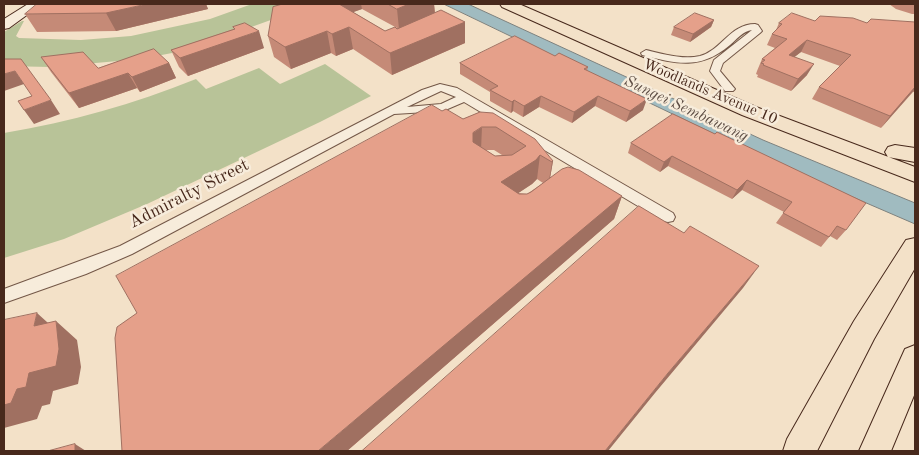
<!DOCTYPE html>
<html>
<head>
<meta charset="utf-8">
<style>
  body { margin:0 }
  #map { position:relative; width:919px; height:455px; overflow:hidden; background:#f3e1c8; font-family:"Old Standard TT",serif }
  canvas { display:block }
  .frame { position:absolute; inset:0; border:5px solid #48291c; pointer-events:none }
</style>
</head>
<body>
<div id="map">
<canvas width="919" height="455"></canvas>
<div class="frame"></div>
</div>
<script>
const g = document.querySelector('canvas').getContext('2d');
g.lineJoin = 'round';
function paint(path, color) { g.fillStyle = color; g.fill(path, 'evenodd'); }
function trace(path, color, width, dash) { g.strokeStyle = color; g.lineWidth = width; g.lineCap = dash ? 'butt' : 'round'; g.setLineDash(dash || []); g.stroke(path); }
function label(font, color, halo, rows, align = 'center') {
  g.font = font + ' "Old Standard TT",serif'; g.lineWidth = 5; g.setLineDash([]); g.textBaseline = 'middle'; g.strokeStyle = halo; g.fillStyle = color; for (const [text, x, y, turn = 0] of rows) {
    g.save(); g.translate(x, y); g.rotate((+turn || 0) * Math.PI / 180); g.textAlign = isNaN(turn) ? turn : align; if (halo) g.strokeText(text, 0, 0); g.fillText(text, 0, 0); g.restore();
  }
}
paint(new Path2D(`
  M252 4H315L232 34 172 53 141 59 50 67 4 66V32L22 21H24L16 36 19 38 81 40 131 36 210 19Z
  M325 64 371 96 320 122 147 204 64 239 4 258V133C70 122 134 104 196 79L206 89 259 68 280 84Z`), '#b8c398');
const water = new Path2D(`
  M444 4H468L763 140 915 203V224L783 167Z`);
paint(water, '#a0bbc0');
trace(water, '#7d817e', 1);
const street = new Path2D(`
  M755 24 758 25 762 31 760 33 723 63 720 71 735 89 733 91H725L710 71 714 60 752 30C743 31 736 40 730 45 701 70 677 64 642 55L641 53 646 50C663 54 683 60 700 56 722 50 730 24 755 24Z
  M440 84 457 88 673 213 675 217 673 221 668 222 663 221 464 102 443 111 394 114 132 254 86 274 4 303V289L120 246 422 90ZM441 91 456 97 441 104 407 107Z`);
const secondary = new Path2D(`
  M28 4H42L9 28 4 29V19Z`);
const primary = new Path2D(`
  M500 4H519L756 107 915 167V182L742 115 502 7Z
  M895 145 915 148V162L888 157 885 152 888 147Z
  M915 238V268L874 339 817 451H783L787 439 854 321 906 240Z
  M915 345V393L891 451H859L905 349Z`);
trace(street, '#735747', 2);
trace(secondary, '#48291c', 2);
trace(primary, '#48291c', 2);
paint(street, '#f7ecdb');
paint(secondary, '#f7ecdb');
paint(primary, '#f3e1c8');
paint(new Path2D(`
  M206 4 208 9 116 31 37 32 25 14Z
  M283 4H434L435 13 465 22V43L392 75 353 49 336 56 331 53 291 69 274 57 268 36ZM362 9 397 28 385 31 353 12Z
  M889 4H915V14H912L896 9Z
  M714 20 711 27 690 42 671 35 674 27Z
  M815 21 867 23 915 22V92H913L881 128 812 99 819 87 840 66 801 52 794 57 807 75 791 91 757 77 758 75 756 74 757 71 762 59 775 48 767 45 772 34 776 30 779 23Z
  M233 27 264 48 188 76 179 67 171 50 234 29Z
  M555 56 588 67 587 71 643 110 626 122 595 106 572 123 539 107 523 117 513 111 511 113 490 101V92L460 74V63Z
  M41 57 98 68 169 63 176 78 140 92 137 88 79 108 51 72Z
  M442 111 463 119 480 112 553 161 550 178 622 196 614 219 347 451ZM486 150H494L502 155 495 156ZM537 179 543 183 527 194 518 193 532 184Z
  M673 114 846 230 837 240 830 236 821 247 776 223 784 212 742 190 732 199 668 166 660 172 628 153 631 143Z`), '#c58a77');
paint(new Path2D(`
  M147 4H209H206L208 9 116 31 106 13Z
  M332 4H361L362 9 334 19Z
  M409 4H434L435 15 399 29 397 9Z
  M714 20 711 27 690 42 693 34Z
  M465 22V43L392 75 390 53Z
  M349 27 353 49 336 56 332 34Z
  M259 31 264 48 188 76 180 58Z
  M327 31 331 53 291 69 285 47Z
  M807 40 801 52 783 66 789 55Z
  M169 63 176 78 140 92 132 77Z
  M814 64 807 75 791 91 798 79Z
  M15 71 24 84 4 91V74Z
  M128 73 137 88 79 108 69 93Z
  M915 87V89L881 128 890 116Z
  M541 96 539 107 523 117 524 106Z
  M598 96 595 106 572 123 574 112Z
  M647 99 643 110 626 122 630 111Z
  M51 100 60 114 34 124 24 110Z
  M514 100 513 111 511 113 512 102Z
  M482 127 481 150 472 157 473 133Z
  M540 155 537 179 532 184 499 206 501 182Z
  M672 156 668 166 660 172 664 162Z
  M553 161 549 184 548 186 552 162Z
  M747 180 742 190 732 199 737 190Z
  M622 196 614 219 347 451H318Z
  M759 266 743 288 655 393 608 451H605L668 373Z
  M37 313 57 331 56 321 77 340 81 367 78 384 53 391 50 404 42 406 37 419 4 428V405L34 326Z
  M75 444 86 451H75Z`), '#a07061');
const building = new Path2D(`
  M37 4H147L106 13 25 14Z
  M283 4H339L385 31 395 27 397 29 441 10 465 22 390 53 349 27 332 34 327 31 285 47 268 36 273 7Z
  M388 4H409L397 9Z
  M695 13 714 20 693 34 674 27Z
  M792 13 815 21 820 16 853 18 867 23 871 19 915 22V87L890 116 819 87 851 55 807 40 789 55 814 64 798 79 763 65 764 64 761 63 765 60 762 59 787 39 772 34 782 24 779 23Z
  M245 23 259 31 180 58 171 50 235 29 233 27Z
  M515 36 555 56 559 53 588 67 584 69 647 99 630 111 598 96 574 112 541 96 524 106 514 100 512 102 490 90 498 86 460 63Z
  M154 49 169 63 132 77 128 73 69 93 41 57 83 52 98 68Z
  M4 59H21L51 100 24 110 18 101 32 96 15 71 4 74Z
  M432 105 442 111 446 109 463 119 480 112 493 113 535 139 553 161 552 162 540 155 536 160 501 182 519 194H527L531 192 562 169 568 167 579 170 622 196 318 451H122L115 338 117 327 137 313 116 276ZM482 127H496L526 146 512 155 495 156 473 142V133Z
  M673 114 715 134 717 132 866 203 846 230 837 226 829 237 783 213 792 202 747 180 737 190 672 156 664 162 631 143Z
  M639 206 684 233 690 226 759 266 668 373 605 451H362Z
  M37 313 34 326 56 321 59 349 56 366 29 373 26 387 17 389 11 403 4 405V320Z
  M75 444V451H48Z`);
paint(building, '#e5a08a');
trace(building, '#a07061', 1);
label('15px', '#48291c', '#f7ecdb', [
  ["Woodlands Avenue 10",710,92,23]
]);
label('italic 16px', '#5e4e45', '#f7ecdb', [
  ["Sungei Sembawang",686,109,25]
]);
label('18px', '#48291c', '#f7ecdb', [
  ["Admiralty Street",189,194,-27]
]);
</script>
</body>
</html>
